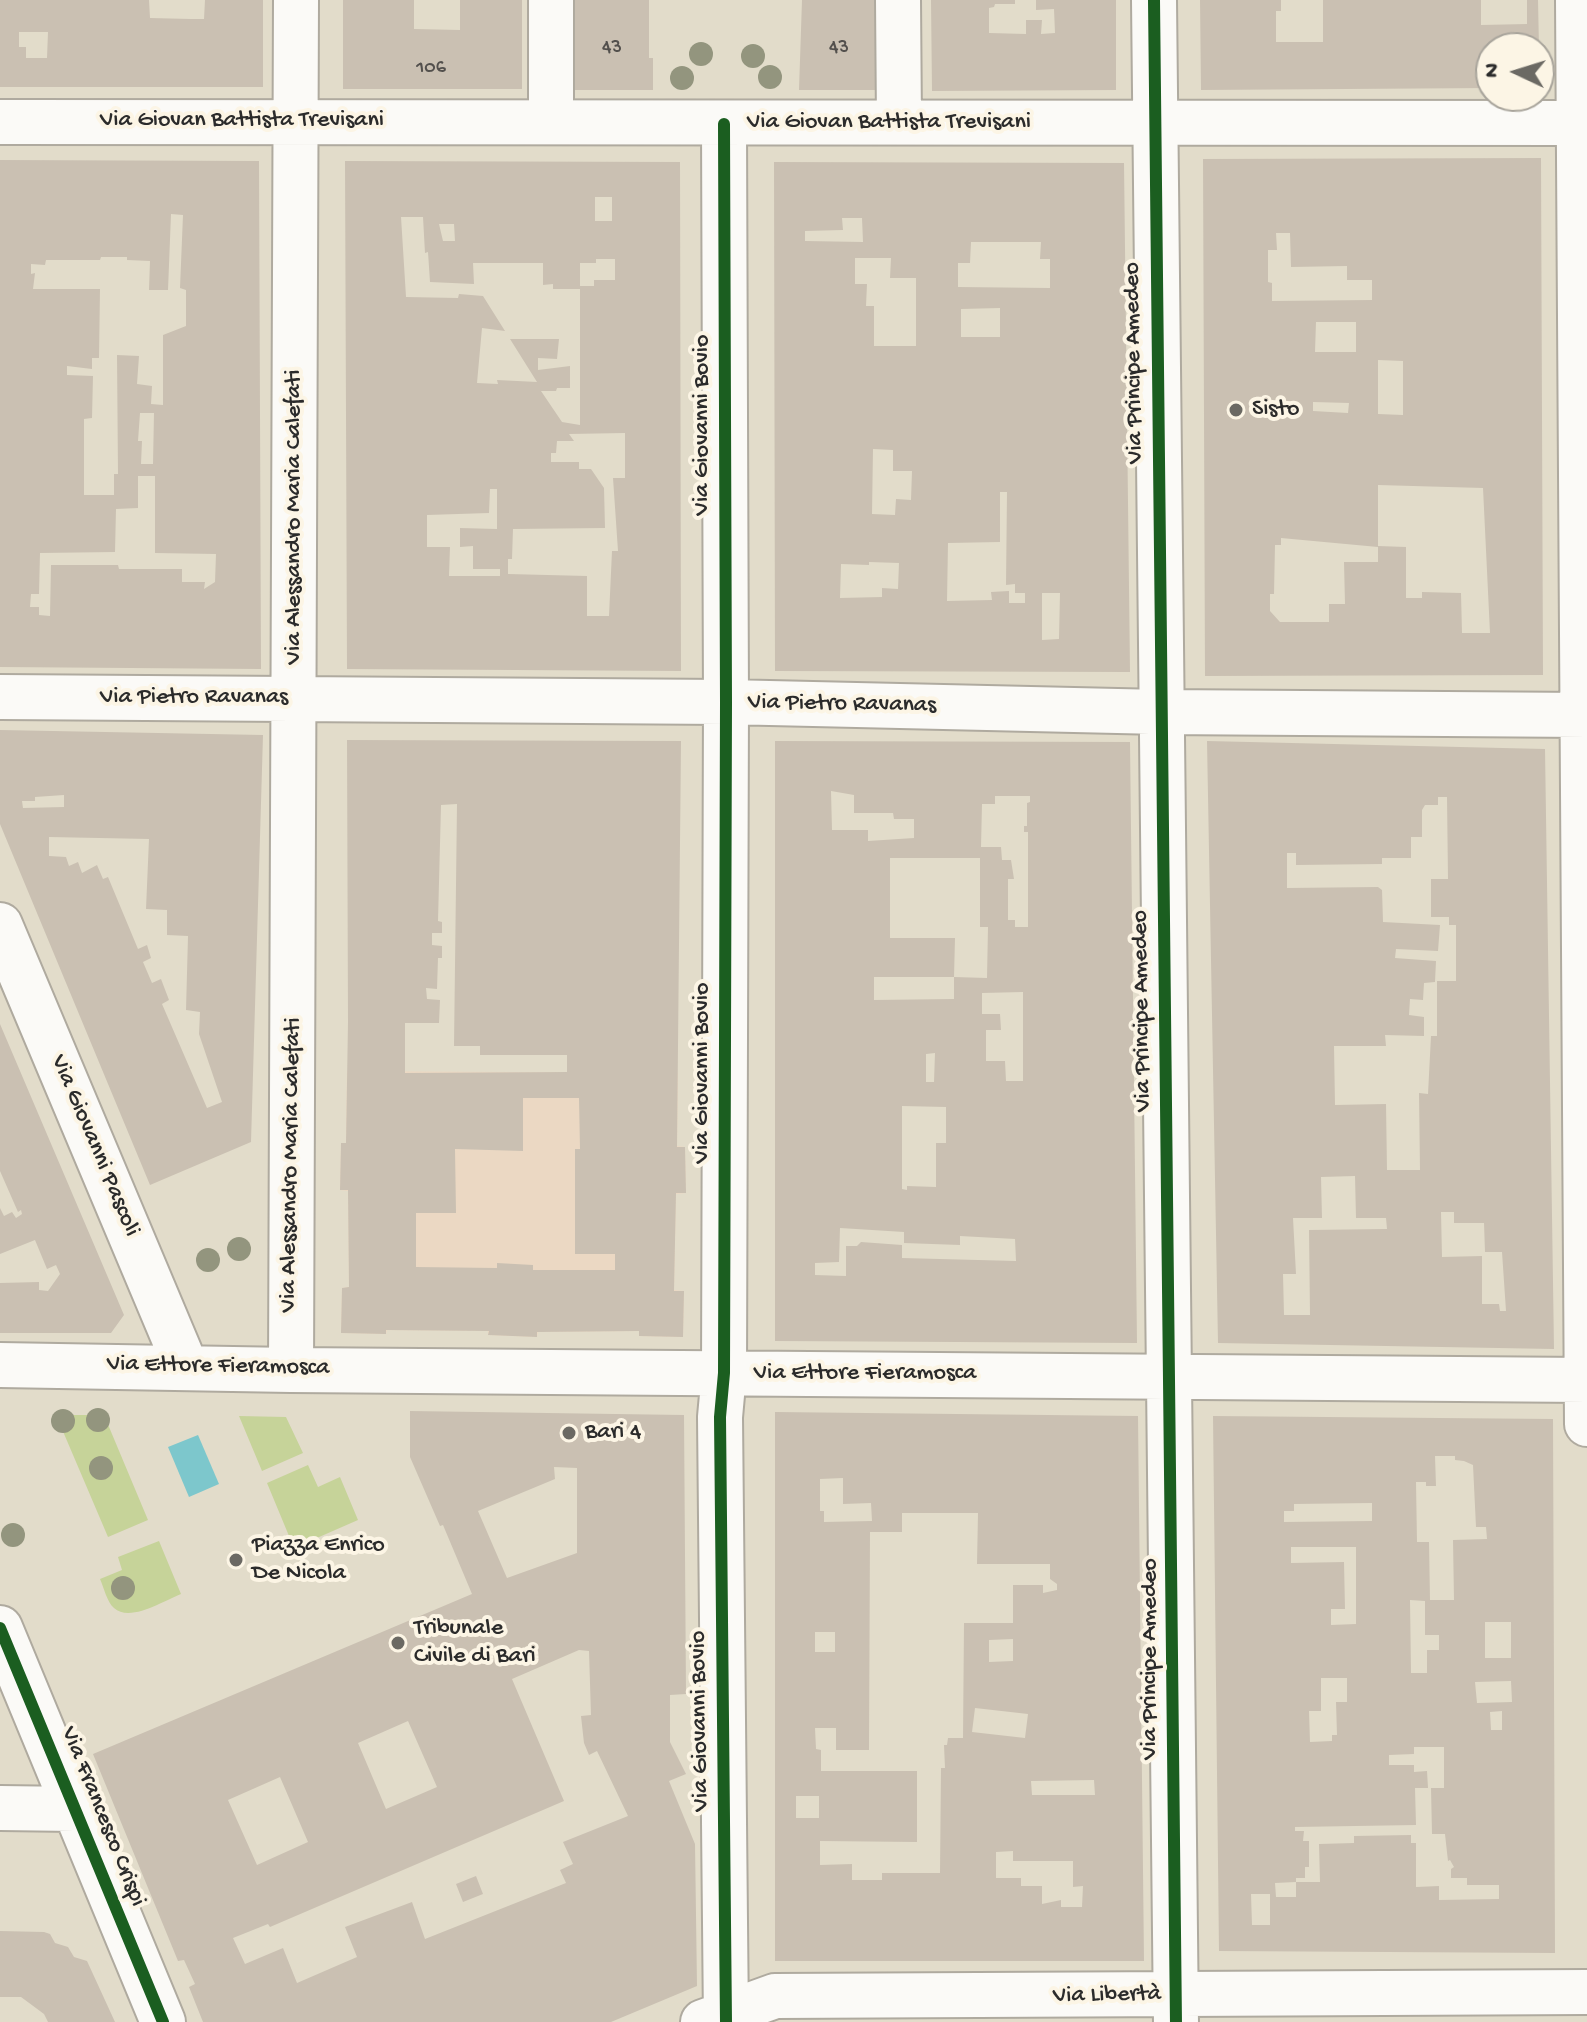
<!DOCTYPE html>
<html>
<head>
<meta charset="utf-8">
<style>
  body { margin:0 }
  #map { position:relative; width:1587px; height:2022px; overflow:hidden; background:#e2dcca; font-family:"Gochi Hand",sans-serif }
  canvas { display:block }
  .north { position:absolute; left:1475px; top:32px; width:80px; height:80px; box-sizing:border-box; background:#fcf5e5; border:2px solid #a8a49b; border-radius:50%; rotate:274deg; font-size:22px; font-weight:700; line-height:32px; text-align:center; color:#2b2b2b }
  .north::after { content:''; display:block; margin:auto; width:28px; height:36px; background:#6b6963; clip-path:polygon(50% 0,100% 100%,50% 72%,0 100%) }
</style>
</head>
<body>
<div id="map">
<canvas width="1587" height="2022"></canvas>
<div class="north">N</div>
</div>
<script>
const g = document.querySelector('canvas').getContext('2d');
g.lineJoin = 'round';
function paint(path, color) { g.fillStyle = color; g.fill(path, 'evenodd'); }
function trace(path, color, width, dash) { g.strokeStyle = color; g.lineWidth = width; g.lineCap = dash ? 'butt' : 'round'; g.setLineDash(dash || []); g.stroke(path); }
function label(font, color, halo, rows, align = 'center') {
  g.font = font + ' "Gochi Hand",sans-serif'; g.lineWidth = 8; g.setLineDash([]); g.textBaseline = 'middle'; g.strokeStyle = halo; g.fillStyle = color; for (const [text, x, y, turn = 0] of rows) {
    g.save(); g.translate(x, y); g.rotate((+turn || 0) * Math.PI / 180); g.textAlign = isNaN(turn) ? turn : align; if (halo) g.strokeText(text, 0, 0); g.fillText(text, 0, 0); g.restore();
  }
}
paint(new Path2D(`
  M347 1071 678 1073 677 1146 685 1147 686 1193 676 1194 674 1290 684 1291 683 1337 639 1336V1331L538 1332 537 1337 488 1335V1331L387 1330 386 1334 341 1333 342 1288 349 1287 348 1191 340 1190 341 1143H346Z`), '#ebd8c3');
paint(new Path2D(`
  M56 1415H104L148 1520 108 1537Z
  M239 1416 286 1417 303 1453 262 1471Z
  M308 1465 318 1487 340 1477 358 1520 294 1548 267 1483Z
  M159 1541 181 1594C165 1600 130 1623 114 1608 107 1602 104 1588 100 1579L122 1570 118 1557Z`), '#c6d399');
paint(new Path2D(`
  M198 1435 219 1484 189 1497 168 1447Z`), '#7dc7cc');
paint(new Path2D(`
  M0 0H149L150 18 191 19H204L205 0H263V87H0ZM19 32H48L47 58H26V47H19Z
  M343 0H414V29L460 30V0H522V89H343Z
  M574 0H649V58H653V90H574Z
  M802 0H877L876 90H799Z
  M931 0H1015V4H995L994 7 989 8V33L1026 34V20H1042L1041 34 1055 33 1054 9 1036 10V0H1116V90L932 91Z
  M1200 0H1281V11H1276V42H1323V0H1481V25L1527 24V0H1538L1539 48H1491V88L1201 90Z
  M1541 158 1543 675 1205 676 1203 159ZM1276 233H1290L1291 267 1347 266V280H1372V300L1272 301V283L1268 282V250H1277ZM1316 322H1356V352H1315ZM1378 360 1403 361V415L1378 414ZM1313 402 1349 403 1348 413 1313 411ZM1378 485 1483 488 1490 633H1462L1461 593 1422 592V598H1406V547L1378 546ZM1281 538 1378 547V562H1344L1345 604H1329V622H1280L1270 611V594H1274L1275 545H1281Z
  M0 160 259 161 261 669 0 667ZM171 214 183 215 180 288 186 290V326L163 335V405L151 404 152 386 137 384 139 356 117 355 118 474H114V495H84V419L92 418 93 376 67 375V366L92 369V358H99L100 289H33L35 273 31 274V264L45 265 46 260H100L101 257H127V260L150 261 149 290H168ZM140 413H154L153 464H141L142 441H138ZM138 476H155V553L216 554 215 582 204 589 205 582H182V569H119L118 565H51L50 616 39 615V607H30L31 594H39L40 553 115 552 116 509 138 508Z
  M345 161 680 162 681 671 347 669ZM595 197H612V221H595ZM401 217H423L425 253 428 252 430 282 474 284 473 263H543V285L553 284V289H580V425L562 422 541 391H556L557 388H570V366L538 370V358L557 359 559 339H510L537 382 497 380 498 384 477 383 482 328 505 331 483 296 459 294 458 298 406 297ZM439 224H454L455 241H443ZM596 259H615V280H594V286H580V263H596ZM625 433V478H613L618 551H612L609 616H587V576L508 574V559H512L513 529 605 528 604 488 591 469H579V462H551V453H556L557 441H574L569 434ZM490 489H497V529L460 528V547L473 546V569H500V576H449L450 547H427V515L489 513Z
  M774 162 1124 163 1130 672 775 671ZM842 218H862L863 242 805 241V231L843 230ZM971 242H1041L1040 259H1050V288L958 287V263H970ZM855 258H891L890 278H916V346H874V306H866L867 284H855ZM1000 308V337H961V309ZM873 449 893 450V471H912L911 500 896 499 895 515 872 514ZM1000 492H1007L1006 585 1015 584V593H1025V603H1009V591L991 592 992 600 947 601 948 543 1000 542ZM869 562 899 563 898 589 882 588V597L840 598 841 564 869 565ZM1042 593H1060L1059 639 1042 640Z
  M0 730 263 735 251 1142 150 1185 0 824ZM64 795V807L23 808 22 801H35V797ZM49 837 149 839 146 909 167 910V935L188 936 186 1010 200 1012 199 1034 222 1102 207 1108 162 1004 169 1000 161 979 152 983 143 962 151 958 147 945 138 949 108 877 103 879 97 865 82 873 78 862 69 866 66 857 49 856Z
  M347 740 681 741 677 1147H685L686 1193H676L674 1291H684L683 1337 639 1336V1331L537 1332V1337L488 1335 489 1331 386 1330V1334L341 1333 342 1288 349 1287 348 1190H340L341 1143H346L348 1022ZM457 804 454 1046H480V1055H567V1072L405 1073V1023H439L440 1000 427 999 426 988 437 989 438 958H442V946L432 945V933H442V922L438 921 441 805ZM523 1098H579L580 1149H575V1254H615V1270H533V1265L497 1263V1268L416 1267V1213H456L455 1149 523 1151Z
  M775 741 1130 742 1137 1343 775 1341ZM831 791 854 795V813H893L894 819H914V838L868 841V830H832ZM995 796H1030V802L1027 803V826H1024V832H1028V927H1015V920H1008V879H1014L1011 860H1002L1001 847H981L982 804H995ZM890 858H980V927H988L987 978 954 977V999L874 1000V977H954L955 938H890ZM1023 992V1081H1006L1005 1061H986V1030H1001L1000 1014H982V993ZM935 1053 934 1082H926V1054ZM902 1106 946 1107V1143H936V1187L907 1186V1190L902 1189ZM840 1228 904 1232V1243L960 1245V1236L1015 1239 1016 1261 902 1258V1245L861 1242 857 1246H846V1276L815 1275V1263L839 1262Z
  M1207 741 1545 749 1554 1349 1218 1343ZM1438 797H1447L1448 879H1431V917H1449V925H1456V981H1437V1036H1431L1428 1094 1419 1093 1420 1170H1387L1386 1104 1335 1105 1334 1046H1386L1385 1035 1424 1036V1017L1409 1015 1410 999 1423 1000 1424 983 1435 982 1436 961 1395 958 1396 949 1438 951 1440 925 1383 922 1382 890 1378 887 1287 888V853H1296V865L1382 864V858H1411V837H1422V810L1425 805H1438ZM1355 1176 1356 1218H1386L1387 1229 1309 1230 1310 1315H1284L1283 1274H1296L1293 1218H1322L1321 1177ZM1441 1212H1454V1223H1484L1485 1252H1502L1506 1311H1500L1499 1304H1482V1256L1442 1257Z
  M0 1024 124 1315 111 1333H0V1283L39 1282V1290L48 1291 60 1274 56 1265 47 1269 35 1240 0 1254V1208L4 1216 12 1212 16 1218 22 1214 21 1210 18 1212 0 1171Z
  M410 1411 684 1415 686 1694 670 1695V1742L686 1774 669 1781 695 1844 697 1986 611 2022H203L189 1987 195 1984 184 1960 178 1961 93 1754 472 1594 443 1525 440 1526 410 1457ZM554 1467 577 1468V1553L507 1578 478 1511 555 1479ZM579 1650 589 1651 591 1715 581 1716 584 1743 589 1755 597 1751 628 1816 563 1842 573 1864 560 1870 566 1883 425 1939 412 1902 345 1927 357 1957 297 1983 283 1948 245 1964 233 1938 268 1924 270 1927 564 1801 512 1679ZM408 1721 437 1787 386 1809 358 1743ZM280 1777 308 1842 257 1865 228 1800Z
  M775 1412 1138 1416 1144 1961H775ZM843 1478V1504L871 1503 872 1521 824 1522V1511H820V1479ZM902 1513H978L977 1564H1050V1579L1057 1584V1590L1043 1593V1585H1013V1623H964L963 1738H948L947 1745H944L945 1768H941L940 1873H882V1880H852V1864L820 1865V1841L917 1842V1771H821V1750L816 1749 815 1728H836V1750H869L870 1532H902ZM815 1632H835V1652H815ZM1013 1639V1661L989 1662V1640ZM975 1708 1028 1714 1025 1738 972 1732ZM1094 1780 1095 1795H1032L1031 1781ZM796 1796H819V1818H796ZM1013 1851V1861H1073V1887L1083 1886 1082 1907H1061V1900L1042 1904V1886H1021V1878H996V1852Z
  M1213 1416 1553 1419 1555 1953 1219 1951ZM1435 1456H1455V1460L1464 1461 1473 1465 1476 1527H1486L1487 1539 1453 1540 1454 1600H1430L1429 1542H1417L1416 1482H1426V1486H1436ZM1372 1503V1521L1284 1522V1511H1294V1504ZM1291 1547H1356V1624L1331 1625V1609H1345L1344 1562 1291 1563ZM1410 1600 1425 1601V1635H1439V1650H1427V1673H1411ZM1485 1622H1511V1658H1485ZM1321 1678H1347V1702H1336L1337 1735H1332V1741L1310 1742 1309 1711H1321ZM1511 1681 1512 1702 1477 1703 1475 1682ZM1502 1711V1730H1491L1490 1712ZM1414 1747H1444V1788H1431L1432 1834H1445L1448 1861 1450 1860 1454 1867 1451 1869V1878H1467V1885H1499V1899L1439 1900V1886L1416 1887V1843H1411V1835L1354 1836V1843L1319 1844 1320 1882H1296V1878H1305V1867H1309V1841H1303L1304 1831H1295V1827L1416 1825 1415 1788H1428L1427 1771 1414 1772V1765H1389V1755L1414 1754ZM1296 1882V1897H1276L1275 1883ZM1251 1894H1270V1925H1252Z
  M476 1876 483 1894 463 1902 456 1884Z
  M0 1931 44 1932 50 1934 55 1943 68 1947 74 1957 87 1961 115 2022H48L44 2014 21 1997H0Z`), '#cac0b2');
const minor = new Path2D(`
  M898 0 899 122
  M1154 0 1176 2022
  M1578 0 1587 1424
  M0 122 1587 123
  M551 122V0
  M724 124 726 702 724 1373 720 1417 726 2022
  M0 697 726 702 1161 712 1587 715
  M0 925 186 1367
  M0 1365 291 1370 1587 1380
  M291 1370 296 0
  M0 1628 163 2022
  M0 1808 75 1809
  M703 2022 775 1996 1587 1992`);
trace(minor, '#afaa9f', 48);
trace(minor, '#fbfaf7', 44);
trace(new Path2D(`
  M1154 0 1176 2022
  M724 124 726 702 724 1373 720 1417 726 2022
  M0 1628 163 2022`), '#1b5e20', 12);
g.fillStyle = '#93957e';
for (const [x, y] of [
  [701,54],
  [753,56],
  [770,77],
  [682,78],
  [239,1249],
  [208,1260],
  [98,1420],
  [63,1421],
  [101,1468],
  [13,1535],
  [123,1588]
]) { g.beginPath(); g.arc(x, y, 12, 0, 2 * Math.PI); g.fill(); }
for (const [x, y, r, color] of [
  [1236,410,8,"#6b6963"],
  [569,1433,8,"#6b6963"],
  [236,1560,8,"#6b6963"],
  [398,1643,8,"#6b6963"]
]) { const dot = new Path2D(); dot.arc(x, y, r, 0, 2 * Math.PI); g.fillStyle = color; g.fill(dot); trace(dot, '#fcf5e5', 3); }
label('20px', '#53504d', null, [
  ["43",612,49],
  ["43",839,49],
  ["106",431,69]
]);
label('24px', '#2b2b2b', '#fcf5e5', [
  ["Via Giovan Battista Trevisani",242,121],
  ["Via Giovan Battista Trevisani",889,123],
  ["Via Principe Amedeo",1135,363,-91],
  ["Via Giovanni Bovio",703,425,-90],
  ["Via Alessandro Maria Calefati",295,517,-90],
  ["Via Pietro Ravanas",194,698],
  ["Via Pietro Ravanas",842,705,1],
  ["Via Principe Amedeo",1143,1011,-91],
  ["Via Giovanni Bovio",703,1073,-90],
  ["Via Giovanni Pascoli",94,1146,67],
  ["Via Alessandro Maria Calefati",292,1165,-89],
  ["Via Ettore Fieramosca",218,1367,1],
  ["Via Ettore Fieramosca",865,1374],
  ["Via Principe Amedeo",1151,1659,-90],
  ["Via Giovanni Bovio",701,1721,-91],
  ["Via Francesco Crispi",102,1817,68],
  ["Via Libertà",1107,1996,-1]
]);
label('24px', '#2b2b2b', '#fcf5e5', [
  ["Sisto",1252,410],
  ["Bari 4",585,1433],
  ["Piazza Enrico",252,1546],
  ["De Nicola",252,1574],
  ["Tribunale",414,1629],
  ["Civile di Bari",414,1657]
], 'left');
</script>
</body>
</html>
